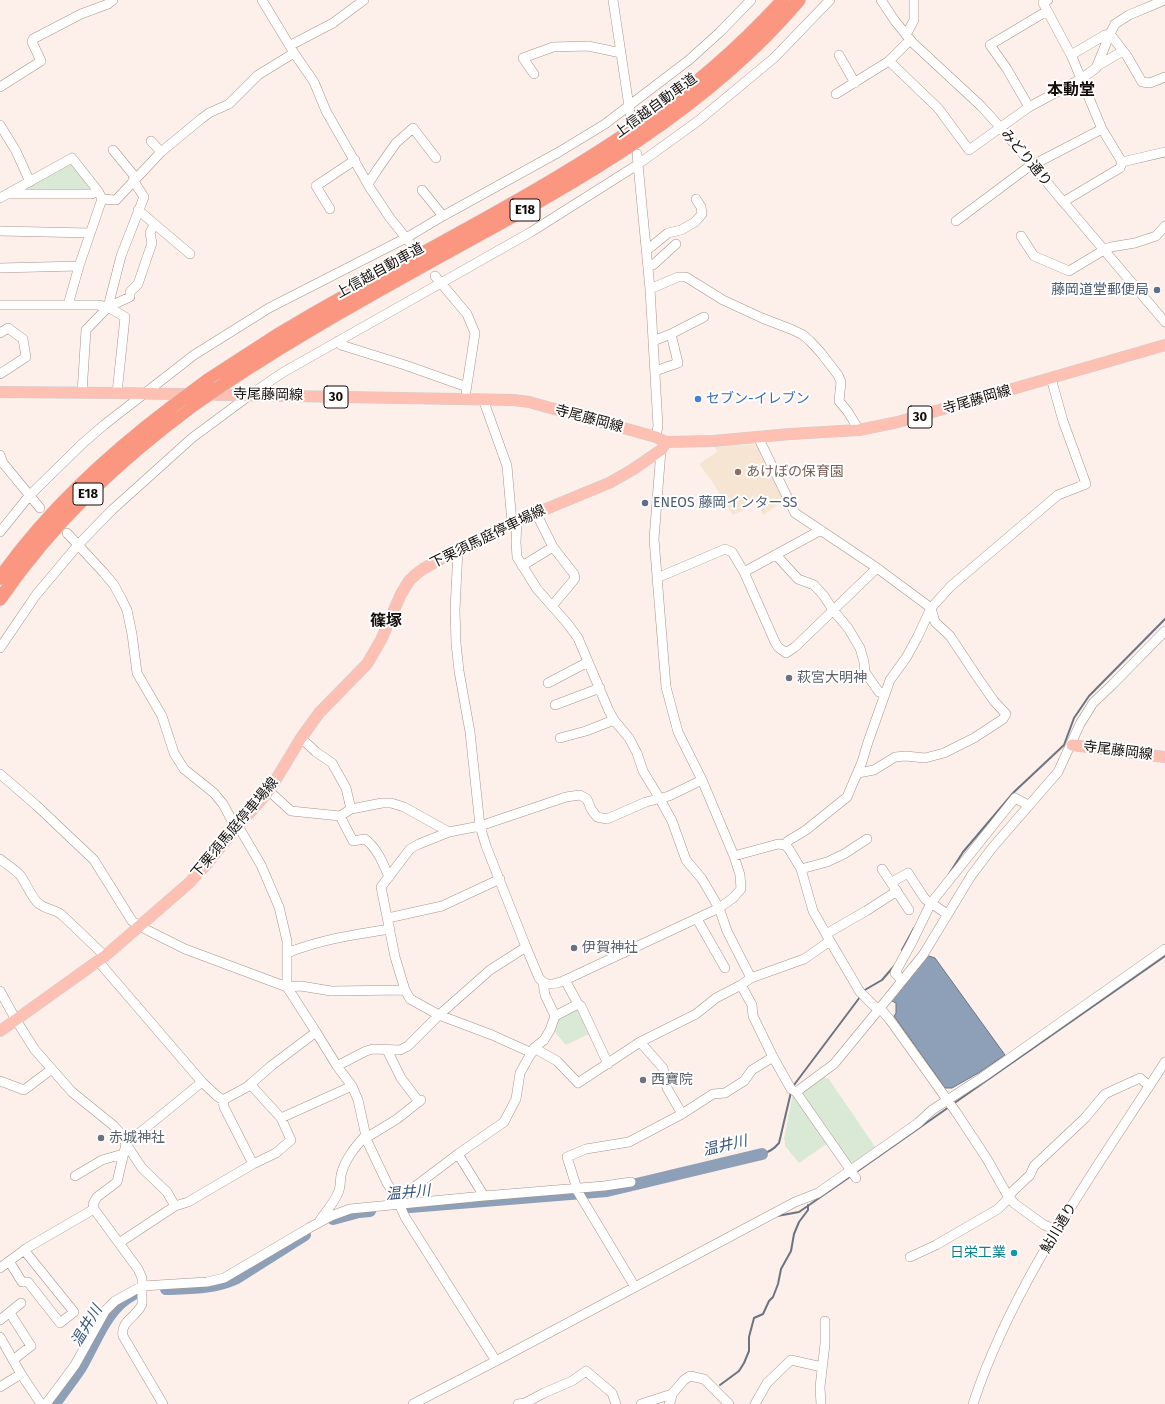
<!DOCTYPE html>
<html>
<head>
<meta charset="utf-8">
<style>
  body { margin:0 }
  canvas { display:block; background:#fdefe9 }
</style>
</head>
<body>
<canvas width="1165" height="1404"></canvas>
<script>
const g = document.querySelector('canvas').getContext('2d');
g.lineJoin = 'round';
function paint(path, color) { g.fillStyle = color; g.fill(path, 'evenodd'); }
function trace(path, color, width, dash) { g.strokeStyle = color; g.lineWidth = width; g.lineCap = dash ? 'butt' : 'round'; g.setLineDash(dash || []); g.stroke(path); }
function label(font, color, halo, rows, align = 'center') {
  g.font = font + ' "Fira Sans","Noto Sans JP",sans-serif'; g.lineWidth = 4; g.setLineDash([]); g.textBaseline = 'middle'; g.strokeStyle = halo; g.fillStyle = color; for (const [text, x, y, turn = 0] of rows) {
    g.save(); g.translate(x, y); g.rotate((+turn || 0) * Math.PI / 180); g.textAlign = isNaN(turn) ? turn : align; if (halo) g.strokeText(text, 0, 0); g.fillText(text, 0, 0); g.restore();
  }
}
paint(new Path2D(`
  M756 444 783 500 778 505 763 515 754 500 742 511 733 515 711 480 699 464 717 452 715 447Z`), '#f7e5d4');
paint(new Path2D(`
  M68 165H73L91 187V190L27 191 28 187Z
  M577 1006 591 1033 566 1045 553 1030 556 1018Z
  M824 1075 826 1079 828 1078 876 1148 855 1163 849 1162 802 1095 803 1090Z
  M793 1093 828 1143 799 1163 785 1146V1141L784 1139Z`), '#dae9d6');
const water = new Path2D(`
  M929 956 935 958 1005 1055 980 1072 952 1088H945L894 1016 896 1013V1003L892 1001Z`);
paint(water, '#8ea0b8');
trace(water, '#697484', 1);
trace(new Path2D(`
  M949 874 963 852 1014 792 1064 745 1074 718 1089 696 1165 619
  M902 950 914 928
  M863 991 882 980 895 965
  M794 1085 860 997
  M953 1104 1165 956
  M762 1154C770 1152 774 1149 779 1143L791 1092
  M855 1173 949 1107
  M777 1216 799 1212 851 1176
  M720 1385 739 1371 744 1363 749 1351V1337L754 1318 763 1314 769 1301 773 1297 778 1284 781 1269 791 1251 794 1234 799 1222 808 1210V1205`), '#697484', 2);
trace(new Path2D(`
  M410 1207 607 1191 762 1154
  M333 1219 359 1212 370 1211
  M166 1289C192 1288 213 1289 237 1278L305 1235
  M55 1404C63 1392 72 1381 80 1369 96 1343 105 1309 134 1294`), '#8ea0b8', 12);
const minor = new Path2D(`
  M262 0 294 53 314 82 326 111 370 188 390 218 414 248
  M613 0 631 120
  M881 0 895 21 913 43 981 106 1000 127 1165 322
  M1048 0 1043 3 1072 57 1102 129 1122 162 1165 152
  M906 35 914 20V0
  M910 40 889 61 938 108 969 150 1029 107 1081 79 1096 68 1110 34 1115 24 1129 15 1165 0
  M291 45 333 23 364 0
  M839 55 855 83
  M1071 55 1105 35 1110 34 1127 56 1142 82 1150 83 1165 77
  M1097 66 1123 51
  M534 74 523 58 553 47 588 46 621 53
  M0 87 41 61 32 42 33 39 81 14 108 4 113 0
  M836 94 889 61
  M1029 107 1007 69 990 45 1047 11
  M0 125 16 151 30 182
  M151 141 161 152
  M113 150 136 178
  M637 154 650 289 658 426 656 437
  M368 184 377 170 396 143 413 128 436 158
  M422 190 443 216
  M10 194H92L98 191
  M0 198 72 158 98 191 102 199 79 266 68 305
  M102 199 116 200 161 152 201 119 209 113 229 104 258 75 294 53
  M1063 202 1120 168 1122 162
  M330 209 316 186 355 160
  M138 210 190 254
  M956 221 1027 168 1102 129
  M0 231 90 233
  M1021 236 1034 256 1069 271 1104 250 1111 247 1135 243 1156 236 1165 226
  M647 250 668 233 681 230 695 222 702 214 701 207 696 199
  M648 263 653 265 676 244
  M0 268 79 266
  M435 276 467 314 475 333 466 391
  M650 289 678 277H686L723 300 762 318 793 330 803 335 810 341 821 353 838 375 841 382 839 401 848 412 859 430
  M0 305H98L108 307 125 317 117 393
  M108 307 121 256 144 197 133 180
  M0 333 8 328 23 339 26 357 0 374
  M338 341 341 345 405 365 467 387
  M653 341 671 334 704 317
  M655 371 678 363 671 334
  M82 393 86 330 108 307 130 297V292L138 284 152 243 150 233 154 224
  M483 399 507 466 512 523
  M758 437 795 513 877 568 931 608 935 622 950 636 980 681 994 701 1006 714 1003 719 974 738 944 753 925 758 906 756 895 757 874 770 858 773
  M0 455 3 463 40 508
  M536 513 553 547 574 574 575 578 573 581 552 606
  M517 521 516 542 517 557 537 589 567 623 578 638 609 711 614 720 629 738 637 753 643 771 660 799 672 821 686 860 702 879 719 908 727 931 751 978
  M0 532 29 496 82 444 104 425 194 355 269 308 406 238 443 216 559 152 605 124 689 60 720 32 751 0
  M67 533 104 573 114 585 121 598 127 610 132 634 137 673 162 716 174 753 184 769 214 793 223 804 236 828 241 831 261 865 279 907 287 941V987L316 1032
  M458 549 455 610 456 643 459 671 470 732 480 826 486 846 526 947
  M776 555 798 579 814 585 824 596 833 610 848 628 860 648 864 662 865 672 879 692 885 693
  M522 566 553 547
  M744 572 821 530
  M657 578 725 549 732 552 744 572 775 642 778 647 786 653 795 647 877 568
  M0 648 36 595 78 545 112 510 192 438 250 395 282 373 531 232 637 165 698 121 774 58 830 0
  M548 683 588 662
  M555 705 600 688
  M301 738 316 752 332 763 346 788 351 809
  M560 738 586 731 614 720
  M0 774 36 805 94 860 132 921 147 930 185 949 287 987 301 986 331 991 405 990 410 999 439 1015 492 1035 532 1053
  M269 791 291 811 340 816 351 809 382 803H391L404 807 449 832 480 826 566 797 580 795 587 799 591 809 597 817 607 819 646 802 669 796 702 780
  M340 816 353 841 365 839C377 848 383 863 389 877
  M785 845 788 841 806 830 847 797 862 762 868 742 890 680 906 658 917 638 931 608 951 586 1058 495 1086 484 1063 421 1051 378
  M734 856 778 844 785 845 789 849 801 869 813 911 830 941 860 992 875 1007 880 1008 890 1020 956 1112 987 1159 1009 1198 1015 1204 1044 1225 1057 1230
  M0 859C5 863 17 871 20 875 26 883 30 894 37 902 43 909 55 909 62 915L105 956
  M801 869 827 862 844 854 867 839
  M882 869 909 910
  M892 882 908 873 925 899 947 914
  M388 918 442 906 500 879
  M697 919 725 968
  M826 934 866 911 897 891
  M830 941 804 959 751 978 741 985 752 1005 753 1016 773 1057 791 1089 796 1092 856 1178
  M287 953C323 939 353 935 390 929
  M98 961 202 1082
  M565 980 578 1004 581 1006 608 1064
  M902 980 895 973 912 942 931 903 1015 798 1028 805
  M405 990 395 957 381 887 410 849 419 844 449 832
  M0 991 16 1020 35 1050 72 1092 114 1126 122 1135 126 1144 142 1168 167 1192 175 1206
  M555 1016 578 1004
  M640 1042 663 1068 667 1088 682 1114
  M534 1048 557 1061 578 1083 640 1042 696 1014 716 998 741 985
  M387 1050 401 1078 419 1102
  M337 1066 352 1086 358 1100 367 1141 387 1183 396 1197 405 1217 496 1361
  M0 1081 24 1090 52 1069
  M796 1092 834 1064 880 1008 923 955 971 876 992 848 1058 772 1080 724 1093 703 1112 685 1165 631
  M223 1100 224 1107 253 1164
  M281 1118 352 1086
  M366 1138 397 1119 421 1100
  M458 1154 484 1196
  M75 1176 102 1160 123 1154
  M396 1197 409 1191 458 1154 504 1122 516 1099 520 1073 534 1048 544 1040 550 1030 555 1016 545 995 543 983
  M94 1209 138 1269 142 1278V1304C137 1317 120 1321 123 1336L163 1404
  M319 1222C325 1212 334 1203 338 1193 341 1187 340 1181 341 1175 345 1159 355 1147 366 1135
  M119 1243 175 1206 188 1202 253 1164 276 1153 291 1140 281 1118 250 1084
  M910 1257 936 1245 998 1209 1009 1198 1012 1192 1030 1175 1034 1166 1085 1118 1105 1094 1140 1078 1149 1086
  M9 1261 22 1282H28L60 1323 74 1312 24 1250
  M0 1268 27 1248 94 1209 93 1204 97 1197 117 1182 126 1144 202 1082 217 1096 223 1100 247 1087 271 1066 316 1032 337 1066 366 1051 373 1049 400 1050 408 1046 439 1015 490 970 526 947 539 978C546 987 552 984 561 982L719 908 733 898 741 889 740 875 734 856 702 780 678 732 666 687 654 539 661 450
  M635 1287 578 1192 567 1157 586 1149 629 1142 682 1114 713 1094 725 1093 744 1081 752 1070 773 1057
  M10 1313 31 1346 13 1360
  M0 1320 21 1303
  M0 1337 21 1374 41 1404
  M0 1387 21 1374
  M46 1404 75 1365 105 1311 115 1301 142 1286 207 1282 224 1278 309 1228 331 1216 350 1209 484 1196 604 1186 631 1182
  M413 1404 496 1361 795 1202 808 1197 818 1193 918 1123 932 1110 983 1077 1165 949
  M518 1404 525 1403 544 1393 572 1381 586 1371 612 1393 616 1404
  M641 1404 672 1394 684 1380 690 1376 704 1379 729 1404
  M669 1404 671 1400 672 1394
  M755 1404 767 1383 791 1360 822 1367
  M821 1404 820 1387 825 1344V1321
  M973 1404C1013 1282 1096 1169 1165 1062`);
const major = new Path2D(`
  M0 392 117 393 514 400 529 402 656 437 666 442 713 441 790 434 859 430 898 422 1165 345
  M1072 745 1165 757
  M0 1031 105 956 189 883 206 865 236 828 269 791 301 738 319 713 367 664 381 640 401 594 409 581 415 575 423 569 458 549 512 523 609 483 632 470 661 450 666 442`);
const highway = new Path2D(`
  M208 380 279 334 313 314C423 251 538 195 642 123 694 87 741 46 783 0
  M224 384C298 335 375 292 453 249 578 181 706 110 799 0
  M0 578C47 511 108 455 173 406
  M0 599C53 522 118 461 192 406`);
trace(minor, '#a9948b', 10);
trace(major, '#d0cfce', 12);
trace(highway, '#d0cfce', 14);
trace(minor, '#fff', 9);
trace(major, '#fdc0b3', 11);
trace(highway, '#fb9681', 13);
const highwayBridge = new Path2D(`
  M173 406 208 380
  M192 406 224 384`);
trace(highwayBridge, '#d0cfce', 14, []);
trace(highwayBridge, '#fb9681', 13);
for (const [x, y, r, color] of [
  [1157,290,4,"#5c6f8a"],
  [698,399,4,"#3f7fe0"],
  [738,472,4,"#8d6e63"],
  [645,503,4,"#5c6f8a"],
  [789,678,4,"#6b7280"],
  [574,948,4,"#6b7280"],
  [643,1080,4,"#6b7280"],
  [101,1138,4,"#6b7280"],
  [1014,1253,4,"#0f9aa8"]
]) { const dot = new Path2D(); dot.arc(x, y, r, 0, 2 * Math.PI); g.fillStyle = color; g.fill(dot); trace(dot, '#fff', 1.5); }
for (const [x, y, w] of [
  [525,210,30],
  [336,397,24],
  [920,417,24],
  [88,494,30]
]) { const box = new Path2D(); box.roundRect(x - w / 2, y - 11, w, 22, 3); g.fillStyle = '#fff'; g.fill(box); trace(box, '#140d0a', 1); }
label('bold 13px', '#140d0a', null, [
  ["E18",525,210],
  ["30",336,397],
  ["30",920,417],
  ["E18",88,494]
]);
label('14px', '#140d0a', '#fff', [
  ["上信越自動車道",656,106,-36],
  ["みどり通り",1026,158,50],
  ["上信越自動車道",380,271,-29],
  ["寺尾藤岡線",268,395,1],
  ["寺尾藤岡線",977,400,-16],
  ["寺尾藤岡線",589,419,15],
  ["下栗須馬庭停車場線",488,537,-26],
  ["寺尾藤岡線",1118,751,7],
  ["下栗須馬庭停車場線",235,828,-50],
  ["鮎川通り",1059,1228,-59]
]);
label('14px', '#4e5e75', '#fff', [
  ["藤岡道堂郵便局",1149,290],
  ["ENEOS 藤岡インターSS",653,503,"left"]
], 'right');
label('14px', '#366cbe', '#fff', [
  ["セブン-イレブン",706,399]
], 'left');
label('14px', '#785e54', '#fff', [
  ["あけぼの保育園",746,472]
], 'left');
label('14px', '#5b616d', '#fff', [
  ["萩宮大明神",797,678],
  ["伊賀神社",582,948],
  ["西寶院",651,1080],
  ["赤城神社",109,1138]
], 'left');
label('14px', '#0d838f', '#fff', [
  ["日栄工業",1006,1253]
], 'right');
label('italic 15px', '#37557a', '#fff', [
  ["温井川",725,1146,-13],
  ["温井川",408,1193,-5],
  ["温井川",87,1326,-59]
]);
label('bold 16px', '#140d0a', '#fff', [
  ["本動堂",1071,91],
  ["篠塚",386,622]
]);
</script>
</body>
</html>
